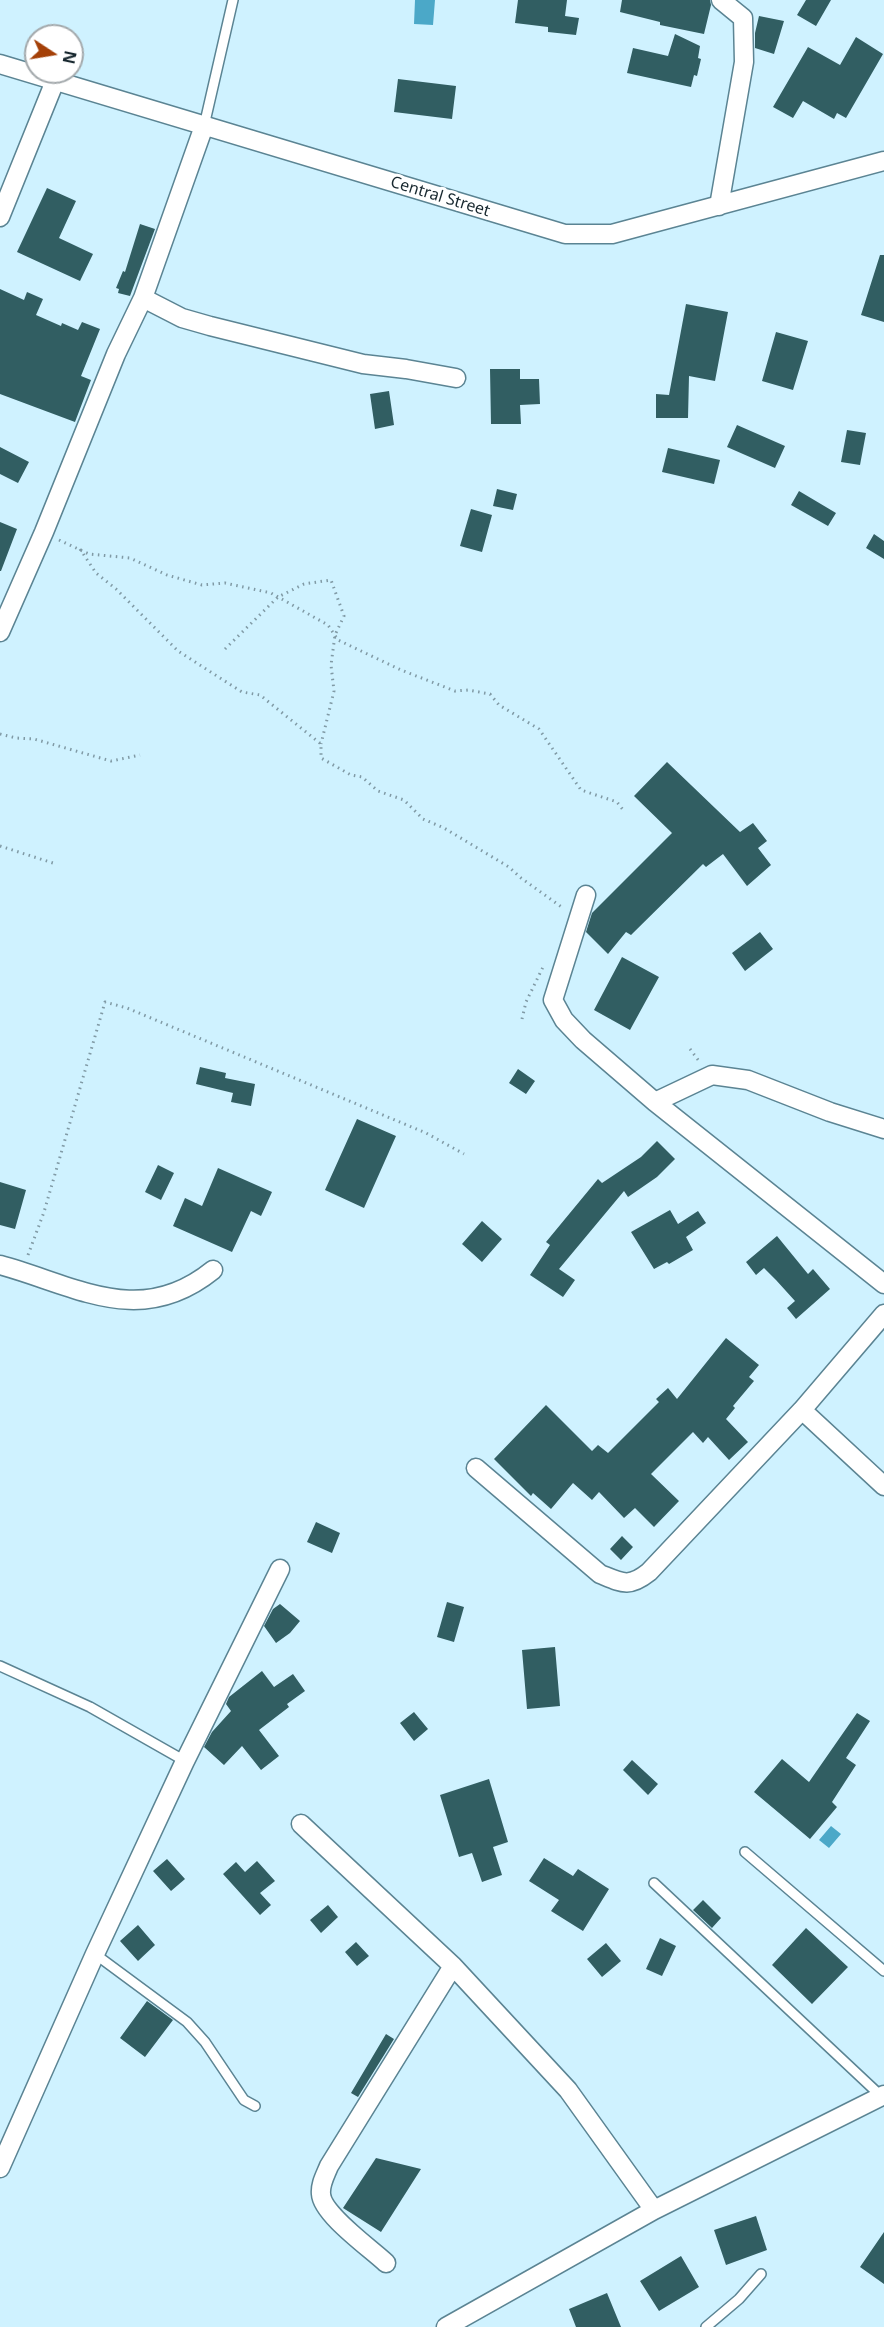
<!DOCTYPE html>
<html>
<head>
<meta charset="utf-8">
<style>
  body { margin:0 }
  #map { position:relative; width:884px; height:2327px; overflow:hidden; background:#cff2ff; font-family:"Noto Sans",sans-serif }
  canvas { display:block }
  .north { position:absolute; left:24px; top:24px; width:60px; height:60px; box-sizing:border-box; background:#fff; border:2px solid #a3a9ac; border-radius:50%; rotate:102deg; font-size:16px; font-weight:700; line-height:24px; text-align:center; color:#18282f }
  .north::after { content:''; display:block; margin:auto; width:21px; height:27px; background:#a44008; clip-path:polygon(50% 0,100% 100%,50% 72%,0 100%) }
</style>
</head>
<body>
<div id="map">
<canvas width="884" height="2327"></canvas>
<div class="north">N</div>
</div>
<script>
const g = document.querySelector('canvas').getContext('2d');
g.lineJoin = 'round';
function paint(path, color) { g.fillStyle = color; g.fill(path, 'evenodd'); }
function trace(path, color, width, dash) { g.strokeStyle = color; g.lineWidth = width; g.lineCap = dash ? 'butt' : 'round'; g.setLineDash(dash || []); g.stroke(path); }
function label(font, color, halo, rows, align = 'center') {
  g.font = font + ' "Noto Sans",sans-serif'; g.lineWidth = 6; g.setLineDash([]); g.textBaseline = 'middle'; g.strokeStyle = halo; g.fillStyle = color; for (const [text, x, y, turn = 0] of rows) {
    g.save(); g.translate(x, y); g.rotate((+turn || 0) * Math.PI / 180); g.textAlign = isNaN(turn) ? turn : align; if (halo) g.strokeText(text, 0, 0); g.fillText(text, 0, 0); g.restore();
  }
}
paint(new Path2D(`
  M415 0H435L433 25 414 24Z
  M831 1826 841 1834 829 1848 819 1840Z`), '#4ba8c8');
paint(new Path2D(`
  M518 0H567L565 16 579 18 576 35 548 32V27L515 23Z
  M622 0H710L711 5 704 34 660 25V22L620 12Z
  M806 0H831L816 26 797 15Z
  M759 16 784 21 774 54 755 48V33Z
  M675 34 700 46 698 58 701 59 697 76 694 75 691 87 627 73 633 48 668 56Z
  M856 37 883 54 846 118 837 113 834 119 803 101 793 118 773 107 808 47 840 65Z
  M398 79 456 86 452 119 394 112Z
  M47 188 76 201 59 238 93 254 80 281 17 252Z
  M140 224 155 229 130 296 118 293 119 289 116 288 123 271 125 272Z
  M880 255H884V322L861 315Z
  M0 289 24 300 27 292 43 299 36 315 61 326 62 323 78 330 82 322 100 329 81 376 91 380 75 422 0 394Z
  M686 304 728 312 715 381 689 376 688 418H656V394L669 395Z
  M776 332 808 341 793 390 762 381Z
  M490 369H520V379H539L540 404 520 405 521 424H491Z
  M389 391 394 425 375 429 370 394Z
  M737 425 785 446 775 468 727 447Z
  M847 430 866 433 860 465 841 462Z
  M0 447 29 462 18 483 0 474Z
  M668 448 720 460 714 484 662 472Z
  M497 489 517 494 513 510 493 506Z
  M799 491 836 513 828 526 791 505Z
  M471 509 492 515 482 552 460 546Z
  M0 522 17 529 1 571H0Z
  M874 534 884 541V559L866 548Z
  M667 762 740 832 753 823 767 841 758 848 771 865 747 886 723 854 706 867 703 864 631 935 626 932 608 954 586 932 592 913 672 833 634 796Z
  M760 932 773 949 745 971 732 953Z
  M622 957 659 977 630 1030 594 1010Z
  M200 1067 226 1073 225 1078 255 1084 251 1106 231 1102 233 1093 196 1084Z
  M518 1069 535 1081 526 1094 509 1083Z
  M357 1119 396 1136 364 1208 325 1190Z
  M657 1141 675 1159 657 1177 628 1197 624 1191 559 1269 575 1280 563 1297 530 1275 550 1245 546 1242 598 1179 602 1183 641 1157Z
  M158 1165 174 1173 161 1200 145 1192Z
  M218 1168 272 1192 261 1216 251 1211 232 1252 173 1226 185 1198 202 1206Z
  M0 1182 26 1190 15 1229 0 1225Z
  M670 1210 678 1224 698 1211 706 1223 686 1237 693 1250 669 1264 667 1262 654 1269 631 1232Z
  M482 1221 502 1239 482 1262 462 1244Z
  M777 1236 808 1274 813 1269 830 1289 796 1319 787 1308 795 1301 776 1280 764 1268 756 1275 746 1262Z
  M726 1338 759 1365 749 1377 754 1381 733 1406 735 1408 726 1419 748 1442 729 1460 708 1437 703 1443 693 1432 651 1474 679 1501 654 1527 635 1508 624 1518 599 1492 592 1500 573 1483 551 1509 533 1493 531 1496 494 1459 546 1405 592 1451 598 1445 608 1453 659 1402 656 1399 668 1388 677 1399Z
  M316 1522 340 1533 332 1553 307 1542Z
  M622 1536 633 1547 621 1560 610 1549Z
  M447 1602 464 1607 454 1642 437 1637Z
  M280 1604 300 1621 290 1633 276 1643 264 1626 273 1609Z
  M555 1647 560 1706 527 1709 522 1650Z
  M262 1671 274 1687 293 1674 305 1691 287 1704 289 1707 259 1730 279 1756 261 1770 242 1746 224 1765 204 1747 212 1732 231 1711 226 1704 229 1697Z
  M414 1712 428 1729 414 1741 400 1723Z
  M857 1713 870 1721 846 1758 856 1765 832 1802 837 1807 810 1839 754 1792 782 1759 809 1782Z
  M632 1760 658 1784 648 1795 623 1770Z
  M489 1779 508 1842 493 1847 502 1875 482 1882 472 1853 459 1857 440 1795Z
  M544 1858 573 1876 578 1869 609 1889 583 1931 551 1911 559 1900 529 1881Z
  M167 1859 185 1879 171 1891 153 1871Z
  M257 1861 275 1881 260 1893 271 1905 260 1915 223 1874 236 1862 245 1872Z
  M703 1900 721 1918 712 1928 693 1910Z
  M328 1905 338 1917 321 1933 310 1920Z
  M138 1925 155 1945 138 1961 120 1941Z
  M806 1928 848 1967 812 2004 772 1965Z
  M660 1938 676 1946 662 1976 646 1969Z
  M356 1942 369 1956 357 1966 345 1952Z
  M606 1943 621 1961 602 1977 587 1959Z
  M147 2001 173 2020 145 2057 120 2038Z
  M386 2034 394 2039 358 2097 351 2093Z
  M376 2158 421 2169 381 2232 343 2208Z
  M756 2216 767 2250 726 2265 714 2230Z
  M884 2232V2284L860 2267Z
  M681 2256 699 2287 659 2311 640 2281Z
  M607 2293 621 2327H576L569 2309Z`), '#315e62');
const service = new Path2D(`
  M204 126 233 0
  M0 1666 90 1707 185 1761
  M745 1852 884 1971
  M654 1883 881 2096
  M95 1954 187 2022 205 2042 244 2100 255 2106
  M706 2327 739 2299 761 2274`);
const minor = new Path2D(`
  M0 64 565 234H612L884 161
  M719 206 744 62 743 18 721 0
  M0 217 55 81
  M143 298 182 318 210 326 363 364 406 369 456 378
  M0 632 44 532 116 354 143 298 204 126
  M586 895 553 1000 564 1020 583 1040 655 1102 884 1284
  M655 1102 712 1075 748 1080 830 1112 884 1129
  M0 1265C77 1286 140 1329 213 1270
  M884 1314 802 1410 884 1486
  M476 1468 600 1574C622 1583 629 1588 649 1572L802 1410
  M301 1824 453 1966
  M0 2168 95 1954 185 1761 280 1569
  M386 2263C370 2248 322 2214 321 2194 320 2184 325 2176 329 2166L453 1966 568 2090 654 2210
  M446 2327 654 2210 884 2095`);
trace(service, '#5b8493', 12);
trace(minor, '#5b8493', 21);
trace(new Path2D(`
  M59 540 89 554 130 558 167 575 202 585 225 583 271 593 328 625 338 640 401 670 455 691 468 690 490 694 499 705 539 729 581 790 617 802 624 811
  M80 549 96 573 116 589 178 651 242 692 260 695 321 744V758L351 775 362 777 378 791 404 800 423 819 444 828 509 867 521 878 563 908
  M225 649 278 597 304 584 331 580 344 616 335 635 331 665 334 691 321 744
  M0 734 16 738 34 739 111 761 140 755
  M0 846 56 864
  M522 1019 526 1002 543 967
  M690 1049 699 1061
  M28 1255 44 1212 105 1002 127 1008 426 1133 464 1154`), '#809aa5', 3, [1.5, 4.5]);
trace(service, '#fff', 9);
trace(minor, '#fff', 18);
label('16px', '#18282f', '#fff', [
  ["Central Street",440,197,17]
]);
</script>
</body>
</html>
